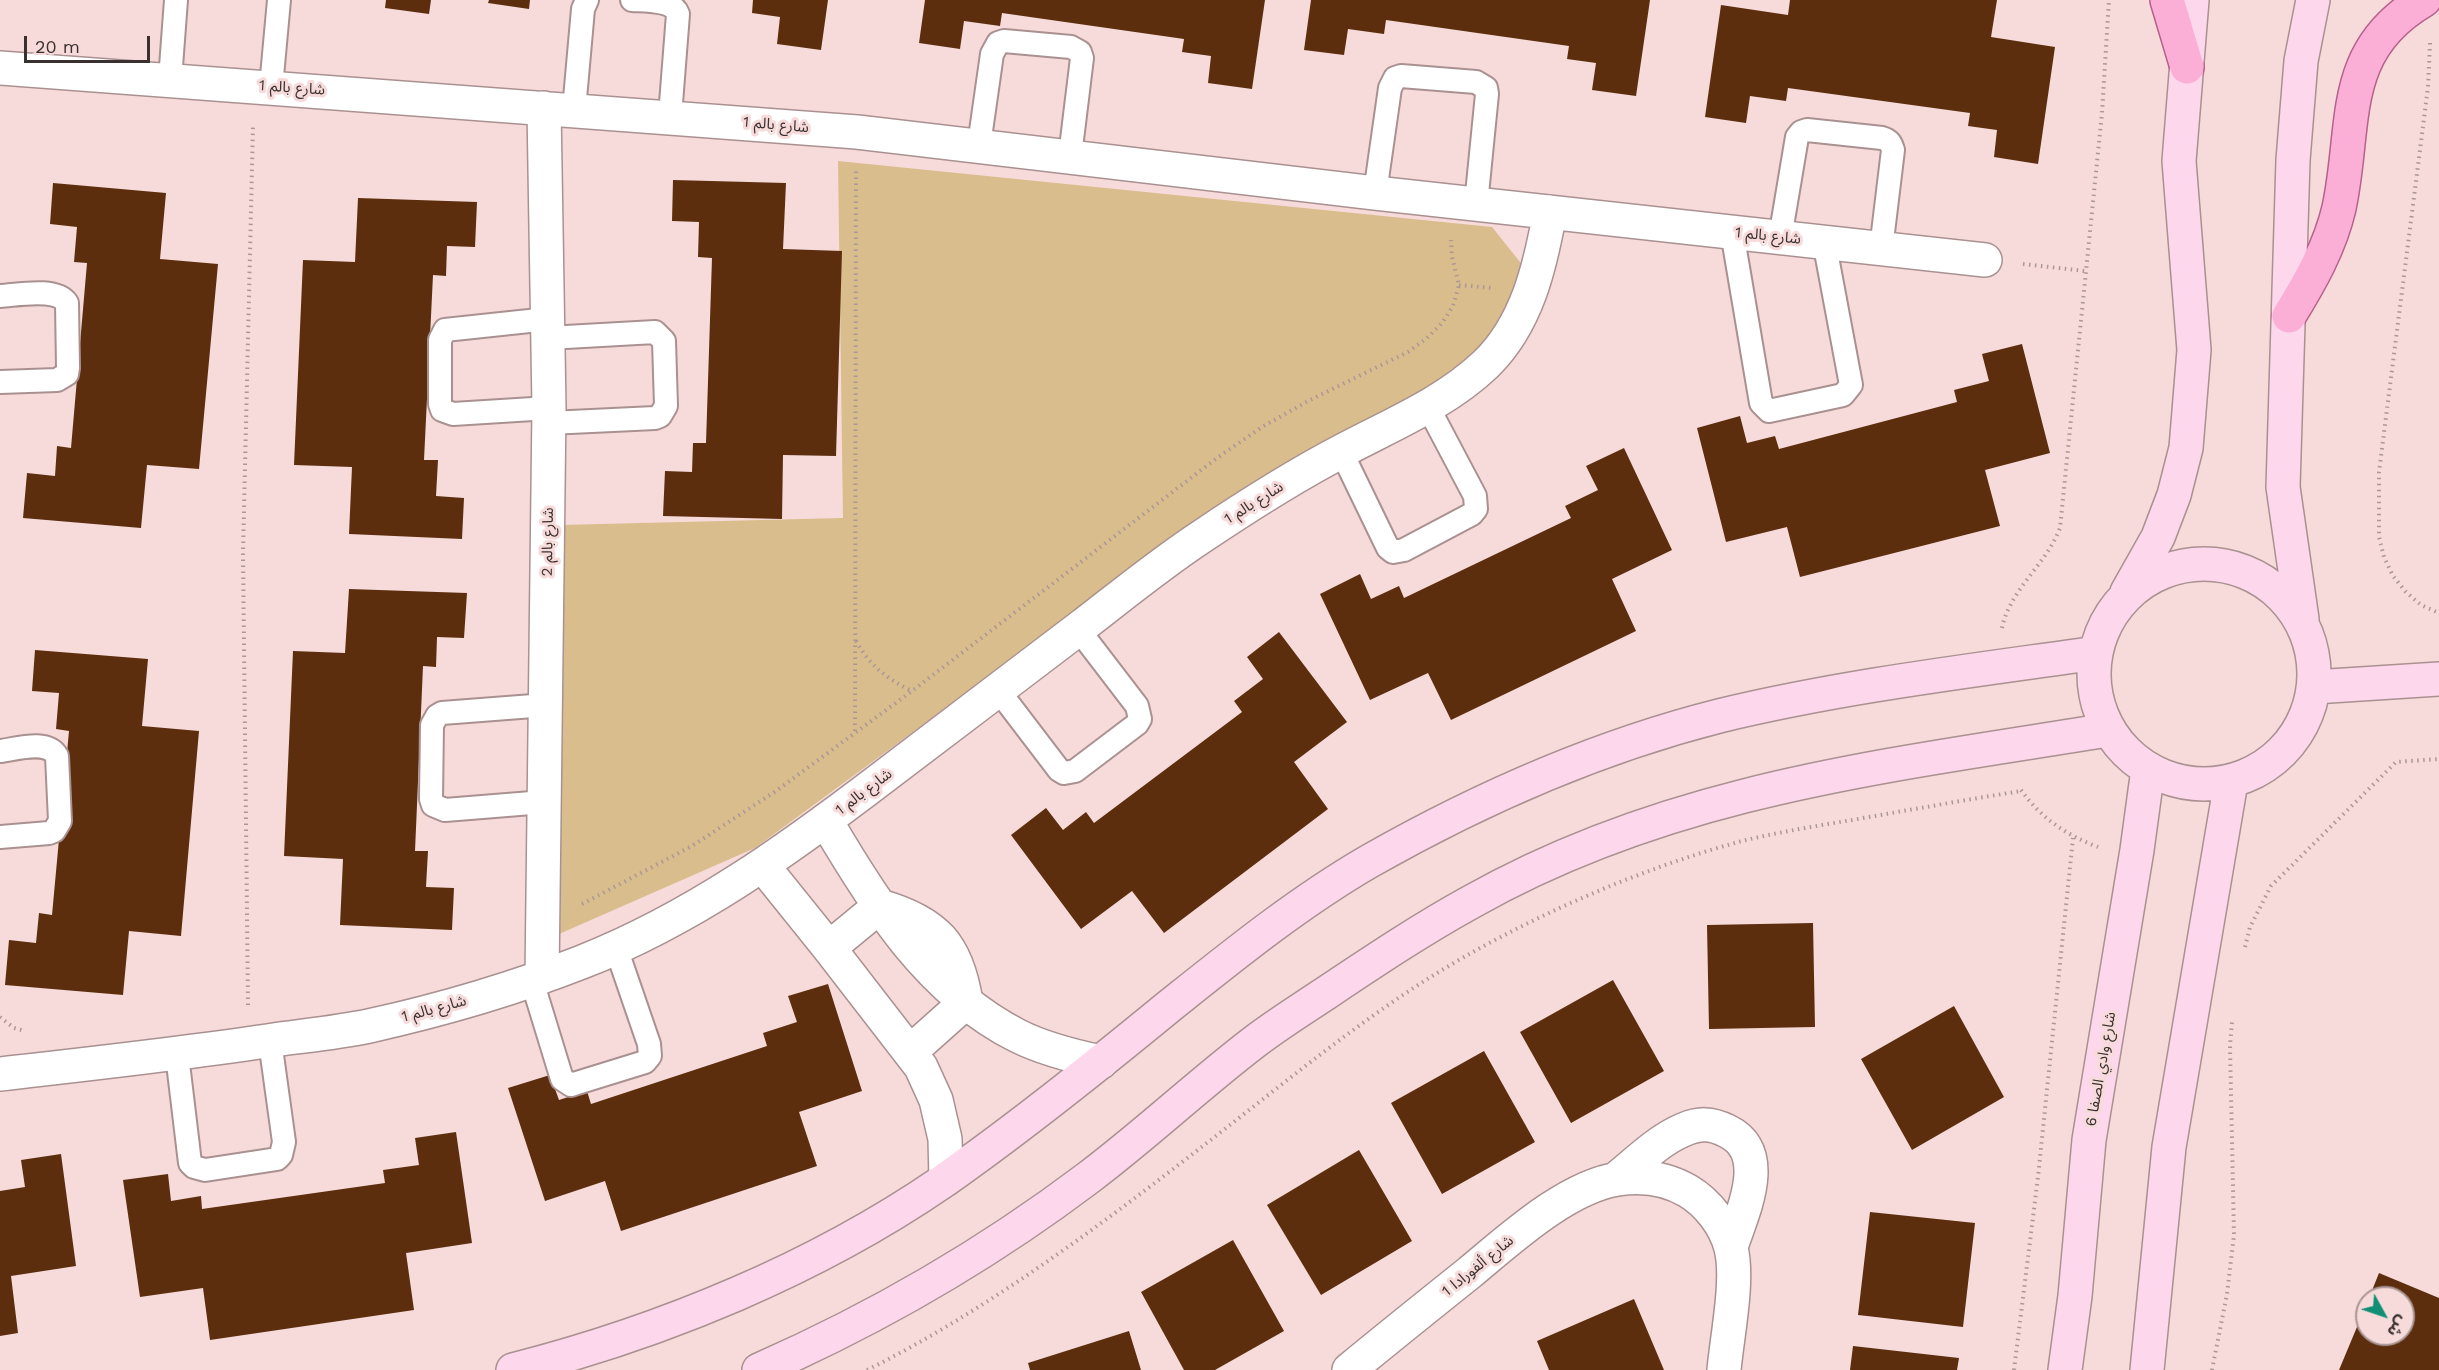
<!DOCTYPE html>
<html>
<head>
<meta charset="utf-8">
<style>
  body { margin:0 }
  #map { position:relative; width:2439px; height:1370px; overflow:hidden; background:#f6dbda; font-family:"Work Sans","Noto Sans Arabic",sans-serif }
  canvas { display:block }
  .north { position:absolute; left:2355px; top:1286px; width:60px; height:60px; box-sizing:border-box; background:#f6dbda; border:2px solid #ab9796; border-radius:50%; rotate:130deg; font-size:16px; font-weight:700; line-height:24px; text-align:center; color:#3a302f }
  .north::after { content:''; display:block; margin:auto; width:21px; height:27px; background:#108f75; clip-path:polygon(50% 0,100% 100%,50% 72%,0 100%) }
  .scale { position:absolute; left:24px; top:36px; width:126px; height:27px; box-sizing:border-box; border:3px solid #3a302f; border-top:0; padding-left:8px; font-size:18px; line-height:21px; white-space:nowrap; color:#3a302f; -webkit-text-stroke:4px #f6dbda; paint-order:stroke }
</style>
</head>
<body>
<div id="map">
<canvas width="2439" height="1370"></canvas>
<div class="north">ش</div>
<div class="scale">20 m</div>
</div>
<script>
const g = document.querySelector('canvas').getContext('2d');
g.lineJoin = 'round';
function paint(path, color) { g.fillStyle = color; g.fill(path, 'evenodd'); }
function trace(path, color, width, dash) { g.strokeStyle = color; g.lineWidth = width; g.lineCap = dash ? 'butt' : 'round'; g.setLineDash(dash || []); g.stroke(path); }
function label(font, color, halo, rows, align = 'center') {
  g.font = font + ' "Work Sans","Noto Sans Arabic",sans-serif'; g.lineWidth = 6; g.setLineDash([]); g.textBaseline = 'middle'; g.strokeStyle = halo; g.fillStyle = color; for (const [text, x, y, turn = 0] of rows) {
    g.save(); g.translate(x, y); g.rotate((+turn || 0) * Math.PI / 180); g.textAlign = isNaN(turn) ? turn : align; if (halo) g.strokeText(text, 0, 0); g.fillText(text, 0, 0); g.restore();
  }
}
paint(new Path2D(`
  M838 161 1492 227 1528 272 1498 331 1444 382 1215 510 755 848 559 934 561 525 843 518Z`), '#d9bd8c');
paint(new Path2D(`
  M386 0H431L429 14 385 8Z
  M489 0H530L529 9 488 3Z
  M753 0H828L821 50 777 44 780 17 752 13Z
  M925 0H1265L1252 89 1208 83 1211 56 1182 52 1184 39 1002 13 1000 26 964 21 960 49 919 43Z
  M1311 0H1650L1636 96 1592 90 1596 63 1567 59 1569 46 1386 20 1384 34 1348 29 1344 55 1304 50Z
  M1790 0H1997L1991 37 2055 47 2038 164 1994 157 1997 130 1968 126 1970 113 1788 88 1786 101 1750 96 1746 123 1705 117 1721 5 1788 15Z
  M673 180 786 183 783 249 842 251 836 456 783 455 782 519 663 516 665 471 692 472 693 443H706L712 258 698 257 699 222 672 221Z
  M53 183 166 193 160 259 218 264 199 469 147 465 141 528 23 518 27 473 55 476 57 446 71 448 87 263 74 262 77 227 50 224Z
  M358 198 477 202 475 247 447 246 446 276 433 275 424 460H438L436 496 464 498 462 539 349 534 352 467 294 465 303 260 355 262Z
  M2022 344 2050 453 1985 470 2000 526 1800 577 1787 527 1726 542 1697 428 1740 416 1747 443 1775 436 1779 449 1957 402 1954 390 1989 381 1982 354Z
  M1624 448 1672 550 1612 579 1636 631 1451 720 1428 673 1370 700 1320 594 1360 574 1371 599 1399 586 1404 598 1571 518 1565 506 1598 490 1586 466Z
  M349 589 467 593 464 638 437 637 436 667 423 666 415 851H428L426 887 454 888 452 930 340 925 343 859 284 856 293 651 345 653Z
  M1279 632 1347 722 1294 762 1328 809 1164 933 1132 891 1081 929 1011 835 1046 808 1063 830 1086 812 1094 823 1242 712 1234 701 1263 679 1247 657Z
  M35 650 148 659 142 726 199 731 181 936 129 931 123 995 5 985 9 940 36 943 39 913 52 915 69 731 56 729 59 693 32 691Z
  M1813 923 1815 1027 1709 1029 1707 925Z
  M1613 980 1664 1071 1571 1123 1520 1032Z
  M828 984 862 1091 799 1112 817 1166 621 1231 605 1181 545 1201 508 1088 550 1075 559 1100 587 1091 591 1104 767 1046 763 1033 797 1022 788 996Z
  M1954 1006 2004 1097 1912 1150 1861 1059Z
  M1484 1051 1535 1142 1442 1194 1391 1103Z
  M456 1132 472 1243 406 1253 414 1310 210 1340 203 1288 140 1297 123 1180 168 1174 171 1201 201 1196 202 1209 385 1183 383 1170 419 1165 415 1138Z
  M1359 1150 1412 1241 1321 1295 1267 1205Z
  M61 1154 76 1266 11 1276 18 1333 0 1336V1191L25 1187 21 1160Z
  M1870 1212 1975 1223 1963 1327 1858 1315Z
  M1233 1240 1284 1331 1215 1370H1184L1141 1292Z
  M2379 1273 2439 1298V1370H2339L2367 1303V1334H2403V1298H2369Z
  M1634 1299 1664 1370H1549L1537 1341Z
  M1129 1331 1141 1370H1030L1028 1363Z
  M1853 1346 1959 1358 1957 1370H1850Z`), '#5c2e0e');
const lane = new Path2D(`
  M632 0C647 1 673 0 678 14L670 116
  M170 80 176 0
  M271 87 279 0
  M574 110 583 9 587 0
  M979 145 992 54 998 43 1004 41 1071 47 1080 52 1082 58 1070 156
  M1375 193 1390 88 1395 78 1401 76 1476 82 1486 88 1487 94 1476 204
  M1732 232 1761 403 1769 411 1843 395 1851 385 1824 241
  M1780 238 1797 137 1801 132 1807 130 1882 138C1889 140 1891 143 1893 150L1881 249
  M0 296C18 295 56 287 67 303L68 368 67 374 57 380 0 382
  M548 319 445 330 440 340V404L442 410 453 414 549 408
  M548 338 655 332 664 341 666 406 660 416 655 418 549 423
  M1341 451 1388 548 1393 552 1404 550 1472 514 1476 509 1475 496 1428 407
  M998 690 1059 770 1064 773 1075 771 1137 724 1140 719 1137 706 1078 629
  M0 751C17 749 47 739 57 756L60 821 54 831 49 833 0 837
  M544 802 445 810 433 805 431 799 432 725 437 716 442 713 546 705
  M532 981 562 1079 571 1085 577 1083 645 1062 650 1056 649 1044 616 948
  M177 1055 190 1163 194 1167 205 1170 277 1159 281 1155 284 1142 270 1041`);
const street = new Path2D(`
  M0 68 857 132 1375 193 1985 260
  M826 821C874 903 930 992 1018 1036 1044 1049 1072 1056 1101 1062
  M763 866 829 948 921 1067 936 1100 945 1139 946 1179
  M829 948 880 906C936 922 957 945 966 1002
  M542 977 549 408 544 108
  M910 1052 966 1002
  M0 1074C89 1064 179 1054 267 1041 301 1036 335 1033 369 1026 441 1010 513 989 582 962 692 919 789 849 882 778 949 727 1015 677 1082 626 1121 596 1160 564 1201 537 1247 506 1294 476 1344 450 1393 424 1445 403 1486 364 1527 324 1540 267 1550 212
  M1616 1179C1637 1162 1659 1140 1683 1130 1699 1123 1711 1123 1727 1131 1772 1153 1742 1213 1731 1247
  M1349 1370C1389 1337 1429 1305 1469 1273 1509 1240 1566 1187 1618 1179 1643 1175 1666 1178 1688 1191 1708 1203 1725 1225 1731 1248 1739 1280 1727 1336 1724 1370`);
const secondary = new Path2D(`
  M2094 674a110 110 0 1 1 220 0a110 110 0 1 1-220 0Z
  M2127 592 2158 537 2174 495 2186 448 2194 350 2179 161 2192 0
  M2302 619 2283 487 2293 160 2301 61 2313 0
  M2314 687 2439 679
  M513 1370C662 1332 815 1269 942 1182 1019 1128 1094 1068 1167 1008 1231 957 1296 904 1368 862 1477 800 1597 747 1719 716 1843 686 1970 671 2096 653
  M759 1370C875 1319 986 1255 1088 1178 1145 1135 1197 1086 1253 1043 1275 1026 1299 1011 1323 995 1371 963 1420 930 1471 902 1671 789 1886 766 2108 730
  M2065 1370 2075 1296 2089 1140 2137 850 2148 769
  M2147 1370 2169 1147 2231 782`);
const primary = new Path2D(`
  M2167 0 2187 67
  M2289 316C2310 282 2330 247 2339 208 2357 124 2337 51 2424 0`);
trace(lane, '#aa9191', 26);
trace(street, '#aa9191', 36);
trace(secondary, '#aa9191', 36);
trace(primary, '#b6608b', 36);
trace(new Path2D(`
  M2430 43 2428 87 2379 472V537L2384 557 2393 576 2406 592 2421 605 2439 613
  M2023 264 2085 271
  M1459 285 1492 288
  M2002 628C2010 589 2046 565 2060 528L2102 113 2109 0
  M856 641C870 666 887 679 912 691
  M855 731 856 171
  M2021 790C2041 818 2066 835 2098 847
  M582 904 692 846 776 791 912 691 1217 458 1262 427 1310 400 1408 352 1427 338 1442 323 1453 306 1459 285 1452 257 1451 240
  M2245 947 2250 927 2271 886 2396 762 2439 759
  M248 1005 243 553 253 125
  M0 1017 14 1028 25 1031
  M867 1370C988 1310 1105 1222 1212 1139 1283 1084 1353 1026 1429 978 1520 921 1638 869 1742 841 1779 832 1816 826 1852 820 1909 810 1965 800 2021 791
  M2014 1370 2038 1177 2073 838
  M2212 1370 2227 1294 2234 1235 2230 1046 2232 1022`), '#ab9796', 4, [1.5, 4.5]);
trace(lane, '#fff', 22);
trace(street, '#fff', 33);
trace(secondary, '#fdd7eb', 33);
trace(primary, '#fbafd7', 33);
label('15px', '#3a302f', '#f6dbda', [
  ["شارع بالم 1",292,88,4],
  ["شارع بالم 1",776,125,5],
  ["شارع بالم 1",1768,236,6],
  ["شارع بالم 1",1254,503,-32],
  ["شارع بالم 2",548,542,-89],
  ["شارع بالم 1",864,792,-37],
  ["شارع بالم 1",434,1009,-15],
  ["شارع وادي الصفا 6",2101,1069,-80],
  ["شارع ألفورادا 1",1478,1266,-39]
]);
</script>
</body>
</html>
